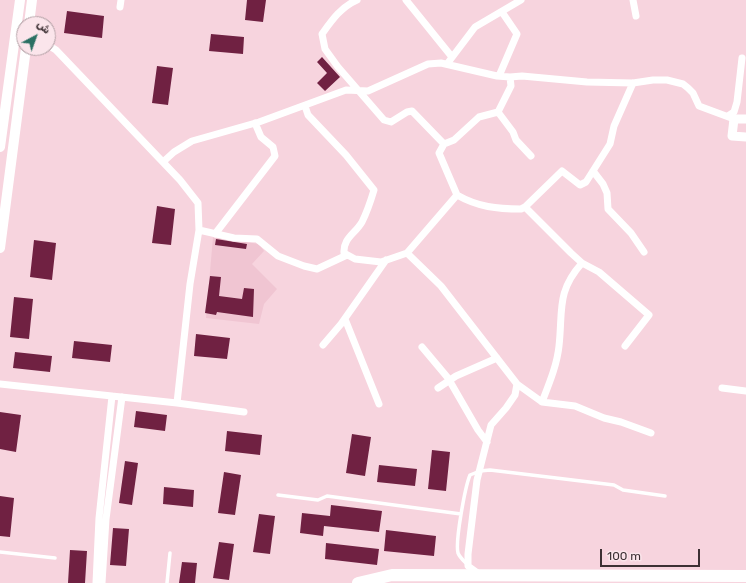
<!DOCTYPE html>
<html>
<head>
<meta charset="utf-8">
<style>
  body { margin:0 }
  #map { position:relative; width:746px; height:583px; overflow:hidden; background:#f7d4de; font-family:Rubik,"Noto Sans Arabic",sans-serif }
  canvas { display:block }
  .north { position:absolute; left:16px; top:16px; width:40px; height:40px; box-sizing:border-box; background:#fbe5eb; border:1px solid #af9da2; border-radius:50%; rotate:41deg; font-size:11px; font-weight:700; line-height:16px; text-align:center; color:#3d3034 }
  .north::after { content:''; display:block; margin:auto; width:14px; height:18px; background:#2b7063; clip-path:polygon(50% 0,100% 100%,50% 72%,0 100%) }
  .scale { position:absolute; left:600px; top:549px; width:100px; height:18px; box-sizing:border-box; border:2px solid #3d3034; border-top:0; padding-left:5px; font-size:12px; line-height:14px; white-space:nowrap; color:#3d3034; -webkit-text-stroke:3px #fbe5eb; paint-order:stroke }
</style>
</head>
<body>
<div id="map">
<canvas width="746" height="583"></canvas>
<div class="north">ش</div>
<div class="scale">100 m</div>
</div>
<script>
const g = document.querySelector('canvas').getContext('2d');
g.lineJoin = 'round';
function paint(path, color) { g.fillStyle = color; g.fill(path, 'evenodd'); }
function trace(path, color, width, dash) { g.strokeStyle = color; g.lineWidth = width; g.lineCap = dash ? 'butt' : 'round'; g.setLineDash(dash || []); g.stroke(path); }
paint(new Path2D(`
  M213 237 259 244 264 251 252 264 277 289 264 304 259 324 206 318Z`), '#f0c5d2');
paint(new Path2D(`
  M247 0H266L263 22 245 20Z
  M67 11 104 16 102 38 64 33Z
  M211 34 244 37 243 54 209 51Z
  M322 57 340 77 325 91 317 83 327 73 317 62Z
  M157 66 173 68 168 105 152 103Z
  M157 206 175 209 171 245 152 243Z
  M216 239 247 244 246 249 215 245Z
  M34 240 56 243 52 280 30 277Z
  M210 276 221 277 219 296 242 299 244 288 254 289 253 317 217 312 216 315 205 313Z
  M14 297 33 299 29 339 10 337Z
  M196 334 230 338 227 359 194 356Z
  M74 341 112 345 110 362 72 358Z
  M15 352 52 356 50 372 13 368Z
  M136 411 167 415 165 431 134 427Z
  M0 412 21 415 16 452 0 449Z
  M227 431 262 435 260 455 225 451Z
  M352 434 371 437 365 476 346 473Z
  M432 450 450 452 446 491 428 489Z
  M125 461 138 463 132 505 119 503Z
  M379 465 417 469 415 486 377 482Z
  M224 472 241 475 235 515 218 513Z
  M164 487 194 490 193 507 163 504Z
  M0 496 14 498 10 537 0 536Z
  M331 505 382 511 379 532 324 526 323 536 300 533 302 513 330 516Z
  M259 514 275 516 270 554 253 552Z
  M113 528 129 529 126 566 110 565Z
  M386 530 436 536 434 556 384 551Z
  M219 542 234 544 229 580 213 578Z
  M326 543 379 549 377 565 325 559Z
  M70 550 87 551 85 583H68Z
  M182 562 197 563 195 583H179Z`), '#702142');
trace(new Path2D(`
  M278 495 318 500 327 496 461 514
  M0 552 55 558
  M468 565C464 561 460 558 458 553 455 542 465 487 470 475L480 471 490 470 614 485 623 490 665 496
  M167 583 170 553`), '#fff', 3.5);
trace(new Path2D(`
  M406 0 452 57
  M633 0 636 16
  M120 7 121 0
  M48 45 56 50 180 180 198 203 199 230 190 284 177 403
  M447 64 475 27 521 0
  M499 76 517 34 502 12
  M510 77 511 86 498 112 513 132 516 140 531 156
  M305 106 308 115 346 155 374 190C371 200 367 212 362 222 355 234 343 238 344 253L355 259 381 262 407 253 457 195 439 153 444 144 412 111 407 112 391 122 384 120 338 67 325 49 322 34C332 20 341 7 357 0
  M728 116 734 112 737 102 742 58
  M444 144 454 140 479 117 498 112
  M163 162 174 152 192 141 259 122 346 90 368 91 428 64 441 63 497 76 510 77 522 76 587 82 633 83 653 80H667L683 84 688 88 693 93 699 106 734 119
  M593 171 603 184 607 193 608 209 631 233 644 252
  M457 195C478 207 497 209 521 209L525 207 562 171 580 185 586 182 610 144 614 126 633 83
  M525 207 571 253 582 263 599 272 649 315 625 346
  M199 230 234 238 257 239 278 256 304 266 317 269 347 255
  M215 234 275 156 273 147 261 137 255 123
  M407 253 441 286 517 384 515 395 506 408 491 425 477 480 468 554V566L479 574
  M345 319 379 404
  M323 345 341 324 386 260
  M422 347 448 378 478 430 487 442
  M0 384 177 403 244 412
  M517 384 542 402 575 406 604 418 621 422 651 433
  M438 388 456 376 497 358
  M722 388 746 391
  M542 402C549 384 557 365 559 346 563 311 556 292 582 263
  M96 583 99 518 112 396
  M102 583 106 519 122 397`), '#fff', 7);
trace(new Path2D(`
  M746 119H734L732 136 746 137`), '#fff', 9);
trace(new Path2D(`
  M29 24 32 0
  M0 147 20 0
  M0 248 26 48`), '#fff', 10);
trace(new Path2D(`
  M358 583 392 575 746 576`), '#fff', 12);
</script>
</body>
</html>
